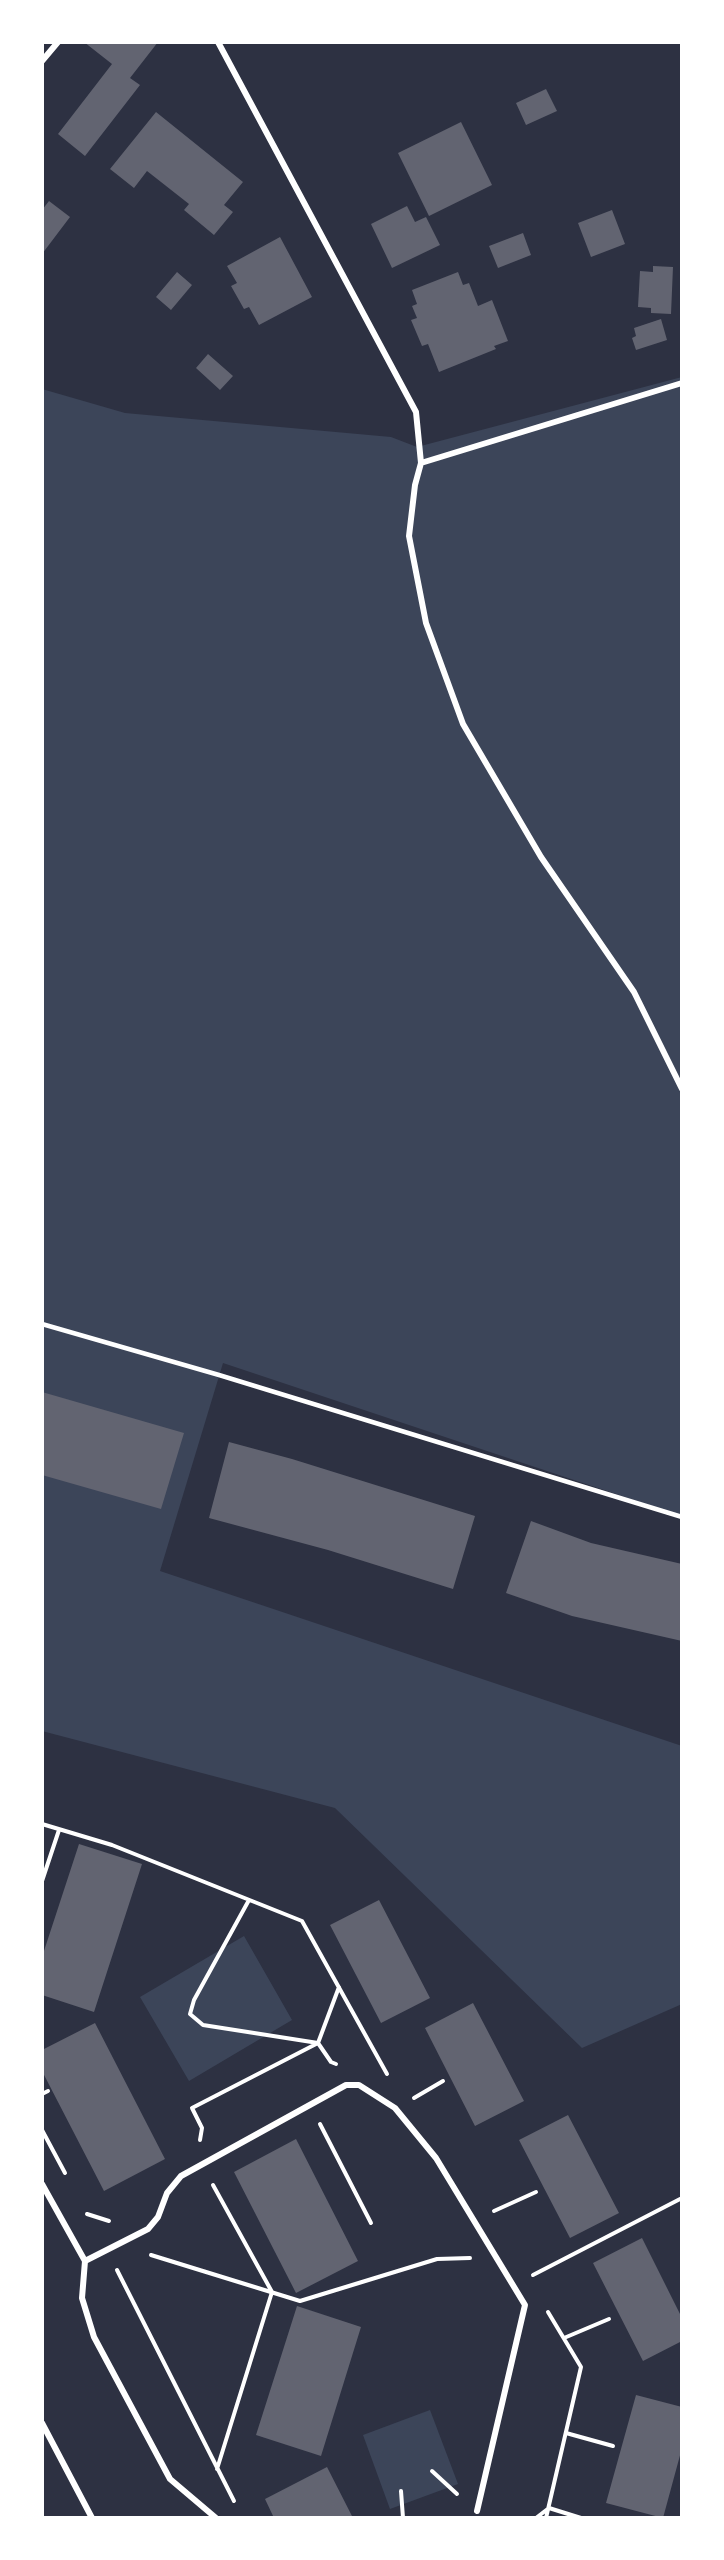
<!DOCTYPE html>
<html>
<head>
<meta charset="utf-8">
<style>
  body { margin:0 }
  #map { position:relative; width:724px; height:2560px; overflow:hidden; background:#2d3142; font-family:Inter,sans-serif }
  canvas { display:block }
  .frame { position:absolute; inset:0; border:44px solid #fff; pointer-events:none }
</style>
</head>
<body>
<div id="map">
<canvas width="724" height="2560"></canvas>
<div class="frame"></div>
</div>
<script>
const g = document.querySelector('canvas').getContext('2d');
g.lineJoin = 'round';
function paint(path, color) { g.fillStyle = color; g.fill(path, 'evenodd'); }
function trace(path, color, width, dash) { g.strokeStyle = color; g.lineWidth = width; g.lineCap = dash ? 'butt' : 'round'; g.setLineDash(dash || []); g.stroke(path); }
paint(new Path2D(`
  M682 377V1516L223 1363 160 1571 682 1746V2004L582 2048 335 1808 42 1731V389L125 413 391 437 417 447Z
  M244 1936 292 2020 189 2081 140 1997Z
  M430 2410 458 2484 390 2509 363 2435Z`), '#3c4559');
paint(new Path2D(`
  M84 42H158L130 78 140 85 85 156 58 134 112 64Z
  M546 89 557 111 526 125 516 103Z
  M156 112 243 182 224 205 233 212 214 235 184 210 189 204 147 171 134 188 110 169Z
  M461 122 492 185 429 216 398 153Z
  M49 201 70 217 42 254V210Z
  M407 206 415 222 426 217 440 245 392 268 371 224Z
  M612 210 625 244 591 257 578 223Z
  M523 233 531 255 498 268 489 246Z
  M280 237 312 297 259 325 249 307 244 309 231 286 237 283 227 266Z
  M653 266 673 267 671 314 651 313V308L638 307 640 271 653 272Z
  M177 272 192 285 171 310 156 297Z
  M458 272 463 285 469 283 478 306 492 300 508 341 494 346 496 349 439 372 428 344 422 346 411 320 417 318 412 306 417 304 412 290Z
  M661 319 667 340 636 350 632 338 636 336 634 328Z
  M208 354 233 376 220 390 196 368Z
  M42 1392 184 1433 161 1509 42 1475Z
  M229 1442 292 1459 475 1516 453 1589 328 1550 209 1518Z
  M531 1521 591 1543 682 1564V1641L572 1616 506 1593Z
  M79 1844 142 1864 94 2012 42 1995V1957Z
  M379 1900 430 1998 381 2023 330 1925Z
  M473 2003 524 2101 475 2126 425 2028Z
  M95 2023 165 2159 104 2191 42 2071V2050Z
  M568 2115 619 2213 570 2238 519 2140Z
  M296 2139 358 2261 296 2293 234 2172Z
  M642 2238 682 2318V2341L643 2361 593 2263Z
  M297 2306 361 2327 321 2456 256 2435Z
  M636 2395 682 2407V2448L663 2518 606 2503Z
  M327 2467 353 2518H274L265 2499Z`), '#626471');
trace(new Path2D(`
  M42 1824 112 1845 302 1921 387 2074
  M42 1881 59 1830
  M249 1900 194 2000 190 2014 203 2025 318 2043 331 2062 336 2064
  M42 2094 48 2091
  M414 2098 443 2081
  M320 2124 371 2223
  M42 2130 65 2173
  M200 2140 202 2128 192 2108 318 2043 339 1987
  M213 2185 272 2292 217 2469
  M494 2211 536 2192
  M87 2214 109 2221
  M151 2255 300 2301 437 2259 470 2258
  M117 2270 234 2501
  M533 2275 682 2198
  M564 2338 609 2319
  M566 2433 613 2446
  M432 2471 457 2494
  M401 2491 403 2518
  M536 2518 549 2508 581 2518
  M546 2518 581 2367 548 2312`), '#fff', 4);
trace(new Path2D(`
  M42 1324 219 1375 682 1517`), '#fff', 4.5);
trace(new Path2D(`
  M218 42 416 412 421 463 415 485 409 536 426 623 463 724 541 857 634 992 682 1089
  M42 61 58 42
  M421 463 682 383
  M42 2184 85 2261 82 2298 94 2337 170 2479 216 2518
  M85 2261 148 2229 158 2217 167 2193 181 2176 346 2085H359L395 2108 436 2158 525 2305 477 2511
  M42 2423 92 2518`), '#fff', 6);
</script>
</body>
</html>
